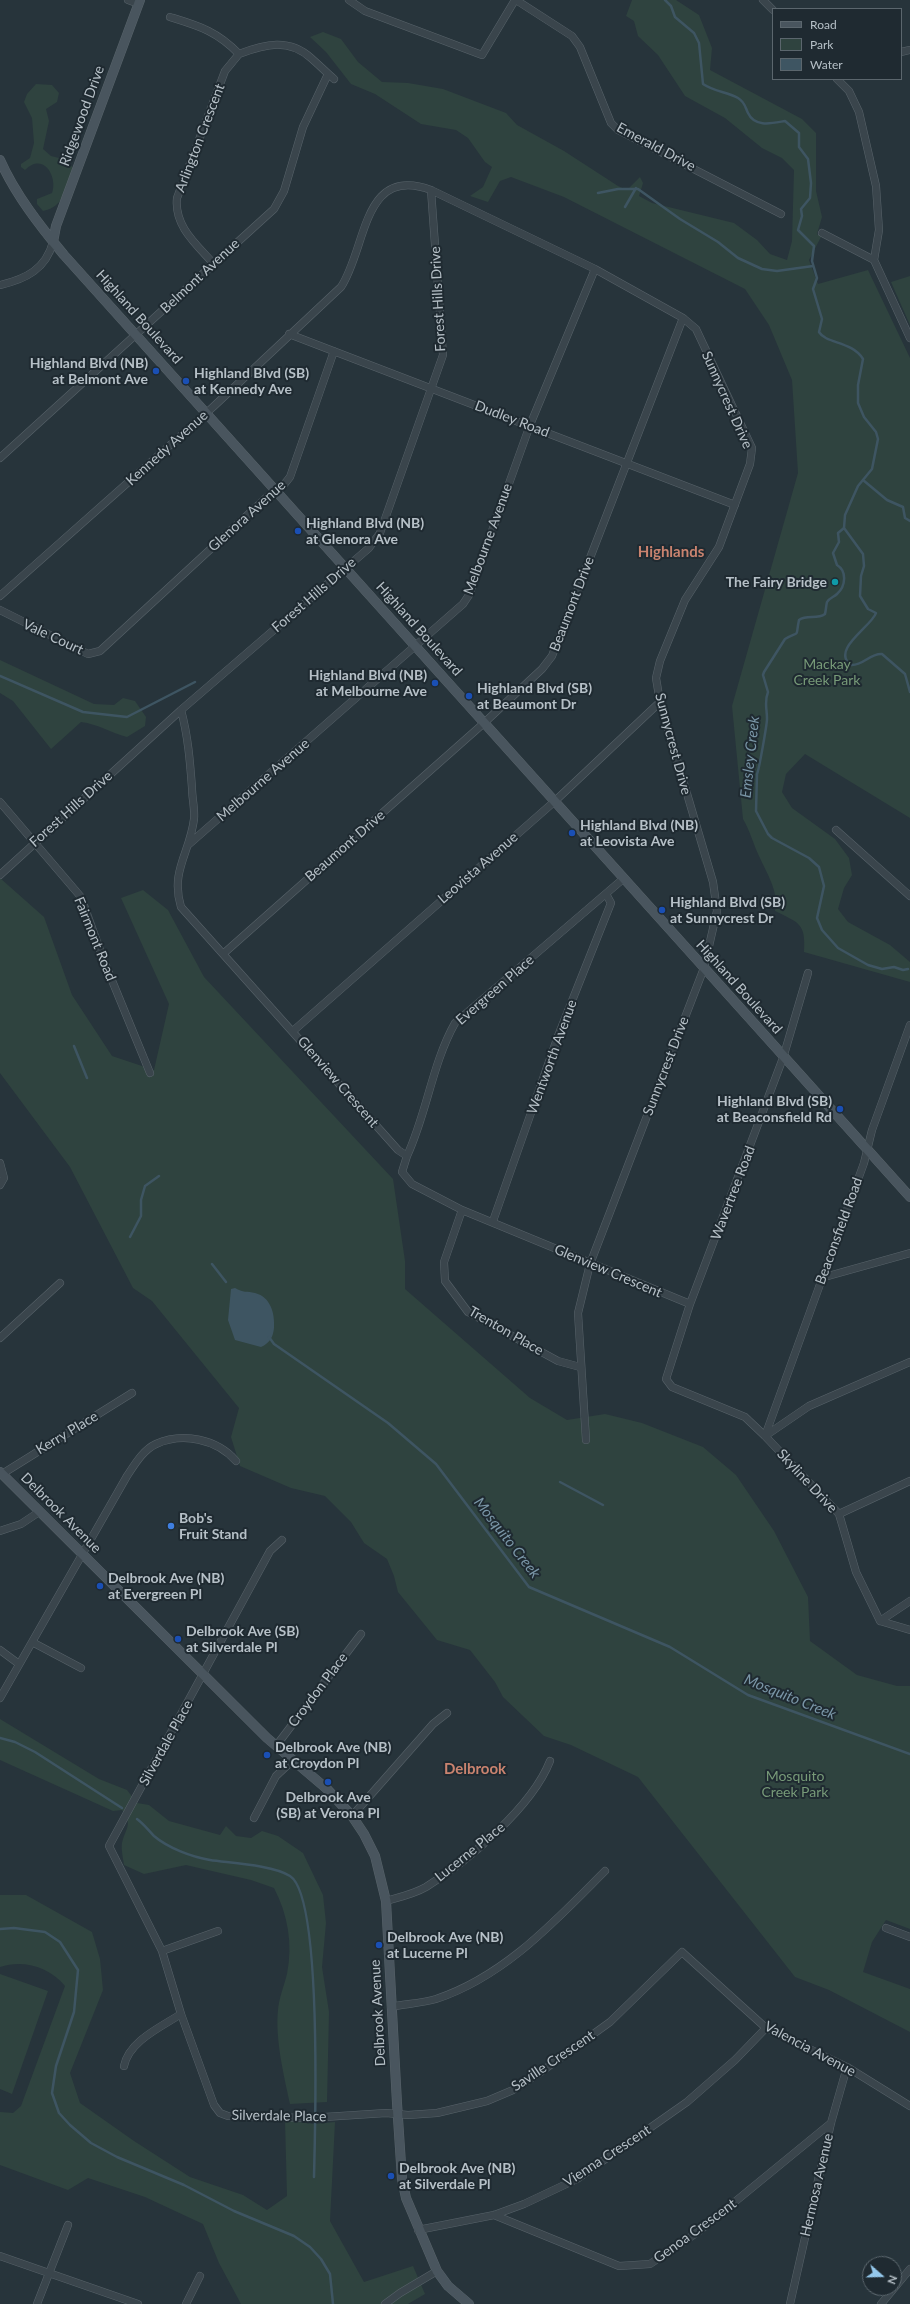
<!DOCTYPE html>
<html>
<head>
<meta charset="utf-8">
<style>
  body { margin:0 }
  #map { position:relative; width:910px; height:2304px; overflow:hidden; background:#27343b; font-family:Lato,sans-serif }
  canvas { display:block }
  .legend { position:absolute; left:772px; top:8px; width:130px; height:72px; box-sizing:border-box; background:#1f2a31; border:1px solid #5b666d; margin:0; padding:5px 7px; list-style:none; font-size:12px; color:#b6c0c7 }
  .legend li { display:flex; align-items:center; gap:8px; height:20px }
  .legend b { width:20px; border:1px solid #5b666d }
  .north { position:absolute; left:862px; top:2256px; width:40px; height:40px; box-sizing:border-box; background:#1f2a31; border:1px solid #5b666d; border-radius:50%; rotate:110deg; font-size:11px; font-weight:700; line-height:16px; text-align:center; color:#b6c0c7 }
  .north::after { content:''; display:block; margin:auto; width:14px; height:18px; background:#95c9ed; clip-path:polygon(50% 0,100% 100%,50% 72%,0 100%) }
</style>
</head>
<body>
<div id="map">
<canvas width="910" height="2304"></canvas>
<ul class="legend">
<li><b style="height:5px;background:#49555e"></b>Road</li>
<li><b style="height:11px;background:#2f433f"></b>Park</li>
<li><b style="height:11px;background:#3e5562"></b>Water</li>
</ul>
<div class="north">N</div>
</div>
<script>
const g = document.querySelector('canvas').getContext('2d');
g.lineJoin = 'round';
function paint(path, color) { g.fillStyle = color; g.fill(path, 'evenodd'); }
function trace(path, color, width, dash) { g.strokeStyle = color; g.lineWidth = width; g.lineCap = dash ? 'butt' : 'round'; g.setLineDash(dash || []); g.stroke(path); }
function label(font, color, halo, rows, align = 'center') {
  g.font = font + ' Lato,sans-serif'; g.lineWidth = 4; g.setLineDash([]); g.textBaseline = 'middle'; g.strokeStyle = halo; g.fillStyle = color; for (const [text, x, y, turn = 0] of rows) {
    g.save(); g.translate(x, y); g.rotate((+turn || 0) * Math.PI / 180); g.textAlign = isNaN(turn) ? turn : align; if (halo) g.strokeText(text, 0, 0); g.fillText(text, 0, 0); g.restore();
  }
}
paint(new Path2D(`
  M632 0H676L699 15 712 48 710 70 802 119 816 133V191L822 217 817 234 821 237 809 260 818 284 868 270 910 358V818L805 754 786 774 782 792 792 808 835 839 849 858 852 875 844 888 838 909 848 922 890 945 910 962V982L804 952C806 923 799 923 775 911 779 891 767 874 759 856 753 843 750 831 743 819L732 706 798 473 792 380 769 325 745 289 564 197 511 177 500 181 488 202 470 196 483 187 492 167 485 162 468 138 456 130 421 124 375 94 351 84 326 52 310 37 323 32 341 39 358 62 382 82 408 83 443 89 506 113 517 125 564 151 618 186 627 190 640 177 643 183 639 196 652 203 734 223 757 240 770 254 787 260 792 241 794 170 782 158 762 148 725 118 685 96 658 55 638 36 634 21 626 16Z
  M36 84 52 85 59 93 57 102 46 109 49 121 43 149 51 156 67 160 73 168C66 186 65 207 43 211L37 204V199L52 193C58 178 44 151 25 170L21 167V164L30 158 34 143 32 118 24 102 27 94Z
  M910 276V325L891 282Z
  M0 660 94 704 114 705 123 698 135 701 146 717 145 726 127 737C111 733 98 724 81 722L51 749 13 701 0 693Z
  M0 878 44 917 72 995 112 1056 154 1070 169 1004 121 898 143 890 168 910 204 977 393 1179 405 1261V1289L530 1398 567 1420 605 1414 642 1423 703 1447 736 1475 774 1531 808 1597 810 1641 857 1675 897 1686H910V1929L886 1920 872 1942 863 1972 910 1989V2032L829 1990 795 1977 638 1777 571 1745 544 1736 503 1697 495 1682 470 1650 437 1640 398 1592 394 1576 387 1559 364 1543 351 1522 325 1496 291 1488 240 1466 231 1437 239 1408 152 1301 133 1288 70 1167 0 1073Z
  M0 1719 99 1779 127 1790 137 1803 149 1805 169 1821 220 1835 226 1826 236 1836 251 1838 262 1831 278 1836 303 1853 323 1895 326 1923 322 1967 329 2012 327 2102 290 2104C284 2076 275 2039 278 2010 279 1998 284 1986 287 1974 293 1944 288 1915 274 1888L251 1880 186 1865 144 1874 124 1865C123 1858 121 1849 122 1843 126 1827 133 1825 122 1810L113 1811 0 1760Z
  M0 1895H26L92 1932 100 1959 103 1990 70 2073 80 2103 134 2141 190 2177 243 2195 267 2210 287 2196 285 2120 314 2124 335 2122 330 2221 364 2282 413 2266 425 2294 408 2304H241L219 2263 203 2224 145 2197 88 2178 68 2190 0 2165V2112L13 2113 21 2106 65 1986C50 1967 23 1959 0 1967Z
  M0 1974 48 1991 12 2094 0 2089Z`), '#2f433f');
paint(new Path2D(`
  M235 1288C243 1293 247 1291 255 1293 271 1297 275 1314 274 1328 273 1337 270 1343 261 1347L235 1340 228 1320 231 1289Z`), '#3e5562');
trace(new Path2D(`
  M665 0 671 6 675 17 694 33 699 43 703 84C715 92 728 92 738 98 745 102 745 107 748 113 755 128 773 123 785 121L799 133V147L808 159 811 183 810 198 801 209 802 216 798 230 814 246 812 261 817 278 813 289 822 319 819 332C826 344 852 341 863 359L858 385V403L864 417 876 432 878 439 872 469 858 486 845 515 844 528 863 554 864 566 861 576 860 596 868 609 876 613C872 626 830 650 851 665 863 666 870 653 882 654L905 674 910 692
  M598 193 618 189H638L680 219 718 242 738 258 762 269 777 271 813 266
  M625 207 636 188
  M863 480 887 500 903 507 905 518 910 521
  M844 528 838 533 839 542 833 553 837 565C847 571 846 586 837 594 834 597 829 598 827 602 826 606 826 610 825 614 817 620 807 614 799 620 795 639 801 630 785 639L764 672 763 675 768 692C764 702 767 708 767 719 767 724 759 770 757 774L756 811 768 834 772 838 809 858 819 867 824 886 817 918 822 930 838 948 868 965 882 969 894 967 903 970 908 969
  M0 676 83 712 127 717 195 682
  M74 1046 87 1078
  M130 1237 141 1216V1200L145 1186 159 1176
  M212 1264 226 1282
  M269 1337 274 1344 388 1423 436 1464 529 1587 670 1647 748 1695 910 1754
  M560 1482 603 1505
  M0 1738 15 1742 35 1752 122 1808
  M137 1819C144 1824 148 1830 154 1836 168 1848 192 1857 210 1860 230 1863 273 1865 290 1876 323 1897 315 2131 314 2177
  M0 1929 14 1928 45 1932 60 1942 78 1970 74 2012 56 2066 52 2093 59 2113 70 2125 91 2143 117 2157 184 2185 234 2211 294 2236 310 2247 321 2259 330 2274 333 2304`), '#3e5562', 2.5);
const street = new Path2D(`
  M128 0 139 4
  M349 0 365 11 482 55 515 0
  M516 0 572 36 580 47 611 123 618 130 781 214
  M763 0 773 10
  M170 17C199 26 217 31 239 54 265 44 289 38 311 58 319 65 326 72 334 79
  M901 52 910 50
  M837 79 849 91 859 112 876 186 879 230 874 260 910 338
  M822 233 874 260
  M213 263C196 244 174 226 177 198L225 71 239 54
  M0 285C26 279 46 269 53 242
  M289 334 735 505
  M0 458 274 209 284 191 303 127 328 74
  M0 596 213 407 341 287C367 248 362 164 431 190L595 269 683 318 696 329 752 448 750 464 719 547 685 600 660 661 656 678 660 702 713 882 717 911 704 968 590 1264 578 1313 586 1440
  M0 610 88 654 100 651 267 497 282 487 290 477 334 351
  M181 710C188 736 190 761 192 788 192 798 195 809 194 819 190 853 170 871 181 907L398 1150 407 1156 402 1172 412 1184 462 1210 690 1304
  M0 802 81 897 104 961 150 1073
  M836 830 910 896
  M188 845 463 604 469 595 530 425 595 269
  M0 875 181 710 369 548 380 533 443 355 431 190
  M223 954 484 723 542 669 552 656 683 318
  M808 973 783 1058 690 1304 666 1379 672 1387 745 1417 765 1436 839 1514 856 1572 880 1621 910 1630
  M293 1031 555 801 660 702
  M407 1156C427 1113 432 1064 455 1023L623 879
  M0 1163 4 1178 0 1185
  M462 1210 444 1262 445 1281 468 1312 558 1361 580 1367
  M493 1221 558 1036 611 903 606 894
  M821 1278 910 1253
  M0 1338 60 1283
  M765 1436 864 1163 872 1130 910 1025
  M765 1436 809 1406 910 1362
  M2 1474 132 1393
  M839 1514 910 1481
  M0 1531 21 1524 39 1512
  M282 1540 270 1551 109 1846 162 1951 181 2014 214 2105 220 2113 228 2116 309 2118 386 2113 408 2115 437 2113 487 2101 513 2090 538 2074 610 2022 682 1952 766 2028 847 2067 910 2106
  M880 1621 910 1601
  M32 1642 81 1668
  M0 1650 19 1664
  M0 1698 127 1476C135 1464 143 1450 156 1444 183 1432 217 1439 236 1461
  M276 1746 361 1634
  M352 1816 433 1724 447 1713
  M254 1818 276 1776 293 1760
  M386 1901C400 1897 414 1894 426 1887 468 1861 532 1807 550 1761
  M886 1928 910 1937
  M162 1951 218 1931
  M391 2007C406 2004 422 2003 436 1999 505 1976 555 1921 605 1871
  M124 2066C129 2041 161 2027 181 2014
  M494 2215 619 2266 650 2264 698 2232 831 2123
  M418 2230 494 2215 524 2204 577 2179 687 2102 735 2060 766 2028
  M0 2256 138 2304
  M37 2304 68 2225
  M186 2304 200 2276
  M385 2304 400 2293 437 2271
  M790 2304 831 2123 847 2067
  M881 2304 910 2269`);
const secondary = new Path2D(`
  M0 160C15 194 40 226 64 255L910 1197
  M53 242 56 226 140 0
  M0 1472 267 1738 327 1789 352 1816 364 1834 375 1856 386 1901 397 2103 402 2179 406 2198 437 2271 448 2286 469 2304`);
trace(street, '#58636a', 8);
trace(secondary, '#58636a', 10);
trace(street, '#3a454c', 7);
trace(secondary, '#49555e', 9);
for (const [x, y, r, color] of [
  [156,371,4,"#1a4fb4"],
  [186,381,4,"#1a4fb4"],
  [298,531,4,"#1a4fb4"],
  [835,582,4,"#0f9aa8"],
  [435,683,4,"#1a4fb4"],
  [469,696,4,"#1a4fb4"],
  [572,833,4,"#1a4fb4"],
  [662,910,4,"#1a4fb4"],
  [840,1109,4,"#1a4fb4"],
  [171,1526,4,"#3f7fe0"],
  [100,1586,4,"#1a4fb4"],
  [178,1639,4,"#1a4fb4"],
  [267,1755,4,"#1a4fb4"],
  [328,1782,4,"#1a4fb4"],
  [379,1945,4,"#1a4fb4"],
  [391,2176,4,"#1a4fb4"]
]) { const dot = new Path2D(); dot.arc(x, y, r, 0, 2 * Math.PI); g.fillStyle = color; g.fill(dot); trace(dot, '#1f2a31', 1.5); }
label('14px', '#b6c0c7', '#1f2a31', [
  ["Ridgewood Drive",82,116,-70],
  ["Arlington Crescent",200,138,-69],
  ["Emerald Drive",656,147,28],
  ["Belmont Avenue",200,276,-43],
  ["Forest Hills Drive",438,299,-93],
  ["Highland Boulevard",139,317,48],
  ["Sunnycrest Drive",727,400,66],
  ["Dudley Road",512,419,21],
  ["Kennedy Avenue",167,448,-42],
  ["Glenora Avenue",247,516,-42],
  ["Melbourne Avenue",488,539,-70],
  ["Forest Hills Drive",314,595,-41],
  ["Beaumont Drive",572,604,-69],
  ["Highland Boulevard",419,629,48],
  ["Vale Court",53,637,25],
  ["Sunnycrest Drive",673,744,75],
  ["Melbourne Avenue",263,780,-41],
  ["Forest Hills Drive",71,809,-42],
  ["Beaumont Drive",345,846,-41],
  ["Leovista Avenue",478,868,-41],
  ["Fairmont Road",95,939,68],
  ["Highland Boulevard",739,987,48],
  ["Evergreen Place",495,990,-41],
  ["Wentworth Avenue",552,1057,-70],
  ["Sunnycrest Drive",666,1066,-69],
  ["Glenview Crescent",338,1082,49],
  ["Wavertree Road",733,1193,-69],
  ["Beaconsfield Road",839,1231,-70],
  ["Glenview Crescent",608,1271,23],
  ["Trenton Place",506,1331,30],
  ["Kerry Place",67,1433,-31],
  ["Skyline Drive",807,1481,47],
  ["Delbrook Avenue",61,1513,45],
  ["Croydon Place",318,1690,-53],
  ["Silverdale Place",166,1743,-61],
  ["Lucerne Place",470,1852,-39],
  ["Delbrook Avenue",378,2013,-93],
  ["Valencia Avenue",810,2049,28],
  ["Saville Crescent",553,2061,-34],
  ["Silverdale Place",279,2116,1],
  ["Vienna Crescent",607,2156,-33],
  ["Hermosa Avenue",817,2185,-77],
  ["Genoa Crescent",695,2231,-36]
]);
label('bold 14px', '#b6c0c7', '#1f2a31', [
  ["Highland Blvd (NB)",148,363,"right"],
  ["at Belmont Ave",148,379,"right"],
  ["Highland Blvd (SB)",194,373],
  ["at Kennedy Ave",194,389],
  ["Highland Blvd (NB)",306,523],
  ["at Glenora Ave",306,539],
  ["The Fairy Bridge",827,582,"right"],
  ["Highland Blvd (NB)",427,675,"right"],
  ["at Melbourne Ave",427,691,"right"],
  ["Highland Blvd (SB)",477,688],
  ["at Beaumont Dr",477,704],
  ["Highland Blvd (NB)",580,825],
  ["at Leovista Ave",580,841],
  ["Highland Blvd (SB)",670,902],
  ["at Sunnycrest Dr",670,918],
  ["Highland Blvd (SB)",832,1101,"right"],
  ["at Beaconsfield Rd",832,1117,"right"],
  ["Bob's",179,1518],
  ["Fruit Stand",179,1534],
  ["Delbrook Ave (NB)",108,1578],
  ["at Evergreen Pl",108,1594],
  ["Delbrook Ave (SB)",186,1631],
  ["at Silverdale Pl",186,1647],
  ["Delbrook Ave (NB)",275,1747],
  ["at Croydon Pl",275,1763],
  ["Delbrook Ave",328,1797,"center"],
  ["(SB) at Verona Pl",328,1813,"center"],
  ["Delbrook Ave (NB)",387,1937],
  ["at Lucerne Pl",387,1953],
  ["Delbrook Ave (NB)",399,2168],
  ["at Silverdale Pl",399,2184]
], 'left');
label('14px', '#779a78', '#1f2a31', [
  ["Mackay",827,664],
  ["Creek Park",827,680],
  ["Mosquito",795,1776],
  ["Creek Park",795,1792]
]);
label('bold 15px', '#c9836f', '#1f2a31', [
  ["Highlands",671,552],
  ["Delbrook",475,1769]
]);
label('italic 15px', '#7a96a7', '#1f2a31', [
  ["Emsley Creek",750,757,-84],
  ["Mosquito Creek",507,1538,52],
  ["Mosquito Creek",790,1697,22]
]);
</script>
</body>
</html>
